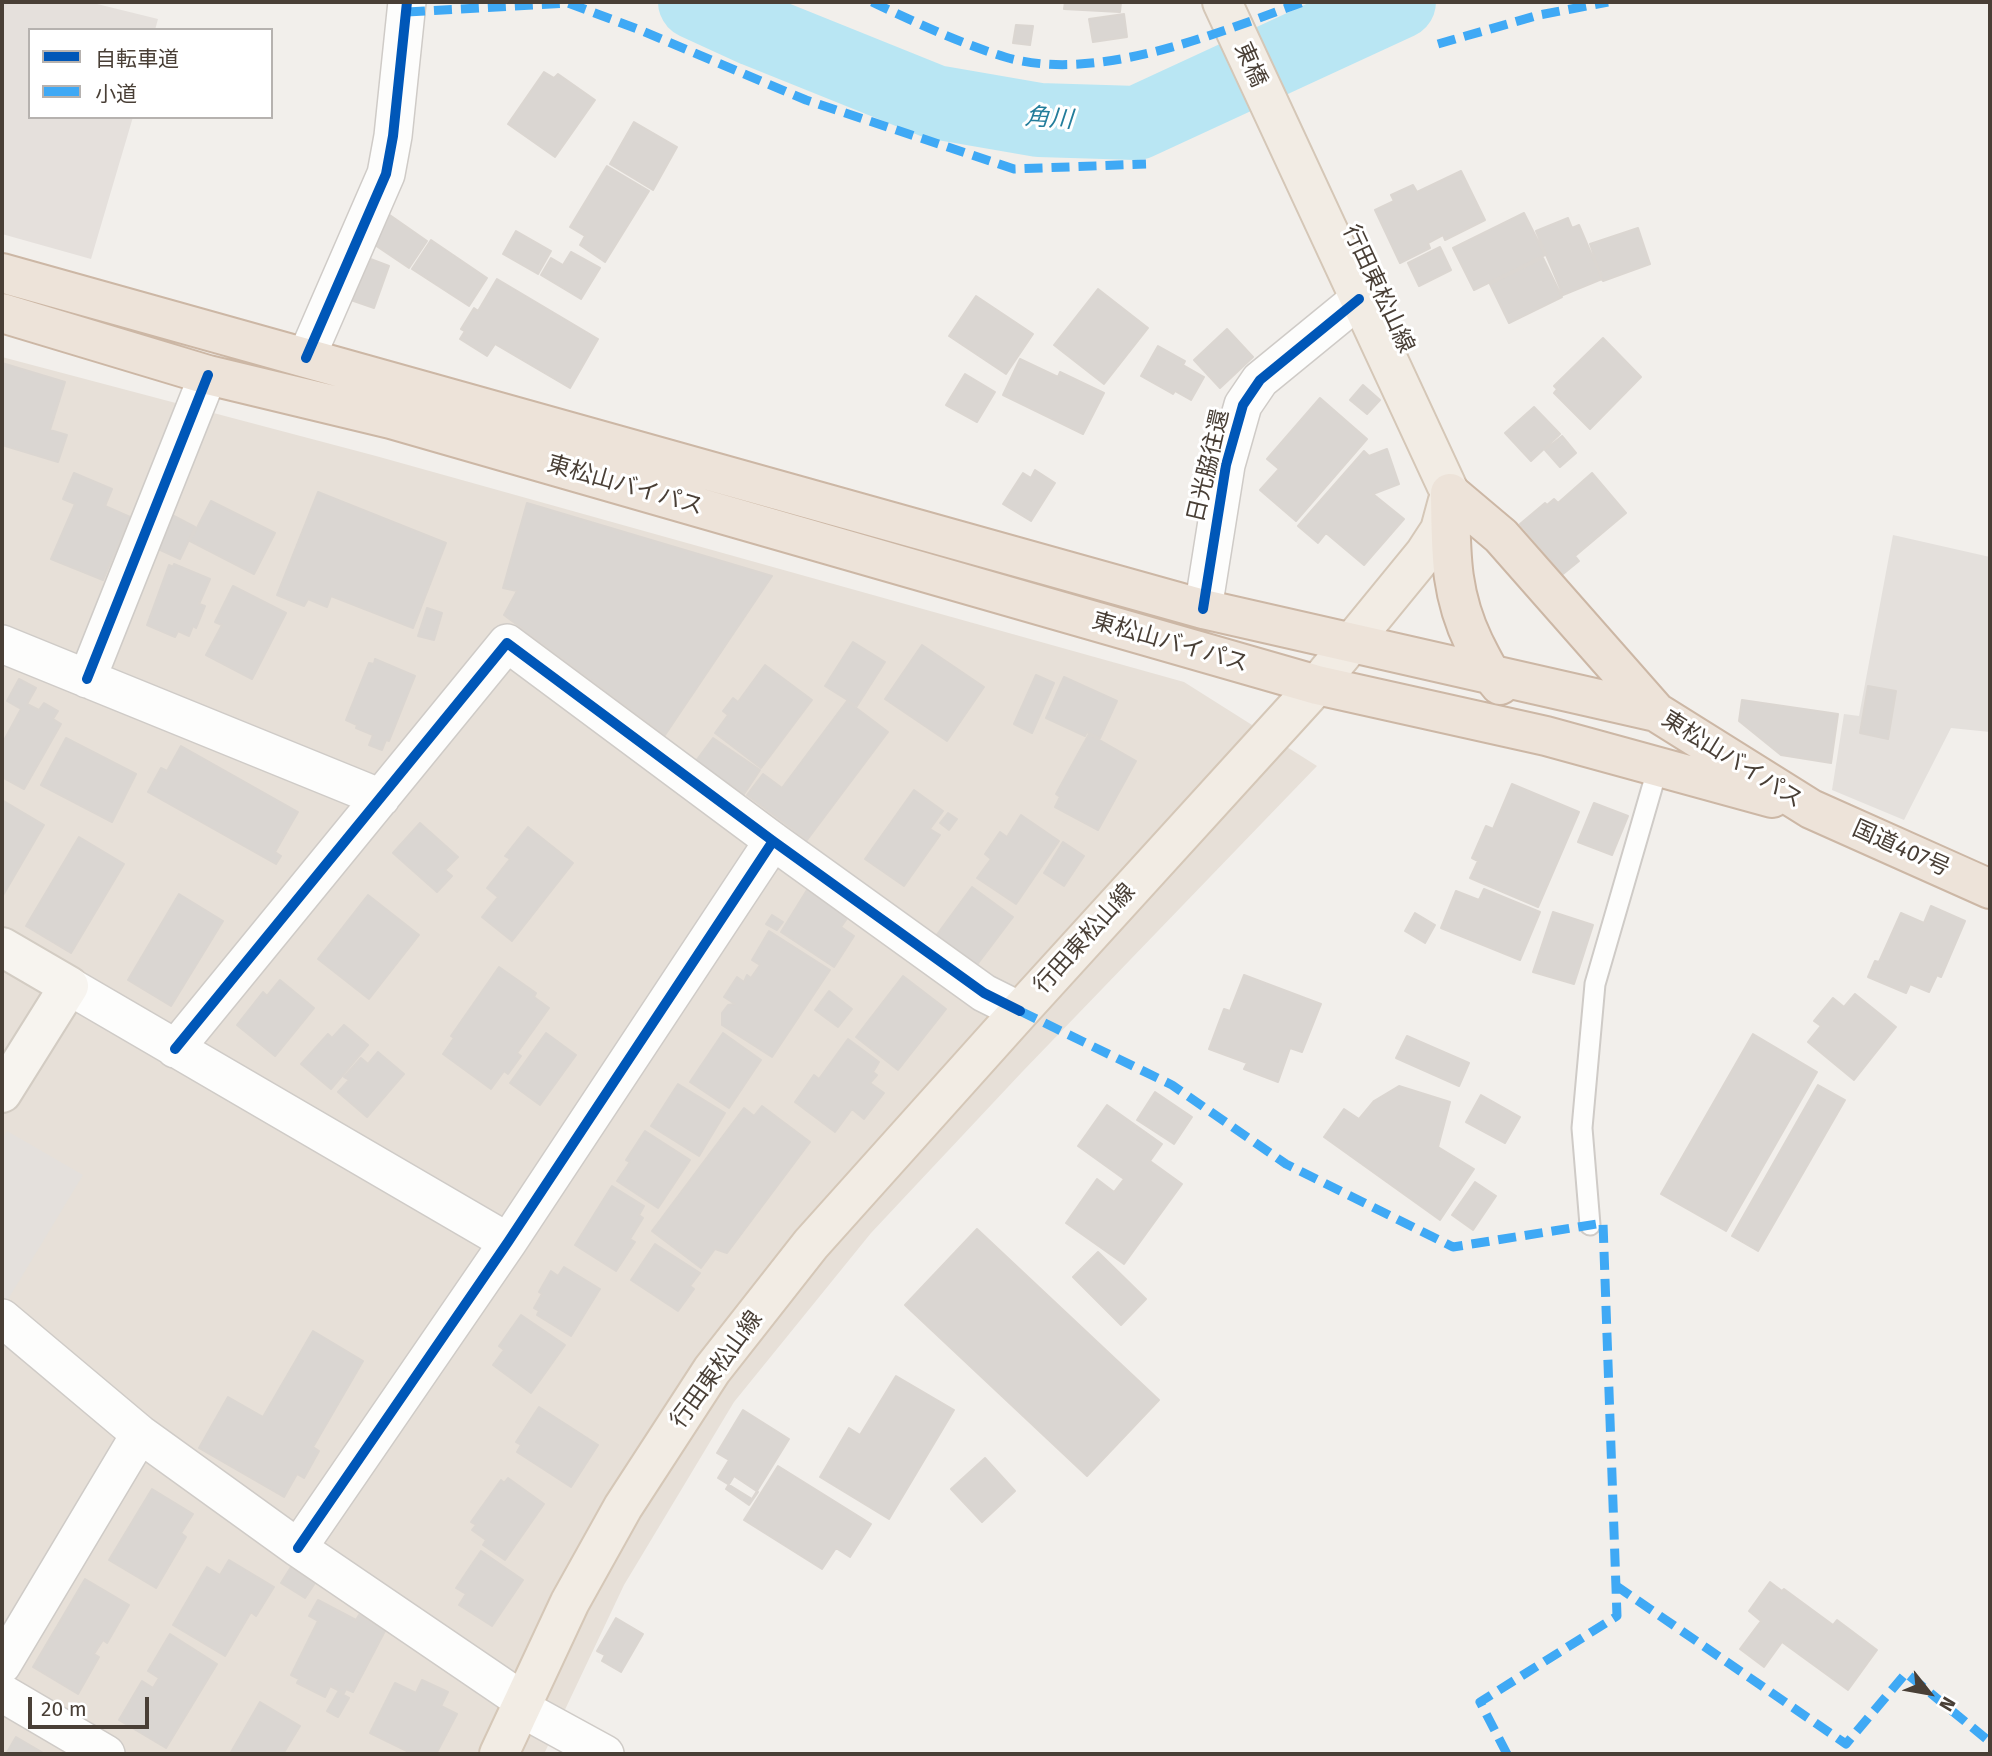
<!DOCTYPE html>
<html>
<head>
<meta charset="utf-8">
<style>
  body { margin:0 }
  #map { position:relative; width:1992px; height:1756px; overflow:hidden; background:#f2efeb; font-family:"Fira Sans","Noto Sans JP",sans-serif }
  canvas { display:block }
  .frame { position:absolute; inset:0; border:4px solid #493f36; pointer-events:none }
  .legend { position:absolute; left:28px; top:28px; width:245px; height:91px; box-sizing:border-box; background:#fff; border:2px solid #b6b2af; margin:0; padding:9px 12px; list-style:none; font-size:21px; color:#493f36 }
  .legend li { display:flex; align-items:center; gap:14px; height:35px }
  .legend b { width:35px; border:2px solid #b6b2af }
  .north { position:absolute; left:1894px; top:1658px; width:70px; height:70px; -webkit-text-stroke:5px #fff; paint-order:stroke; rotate:121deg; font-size:19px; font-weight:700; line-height:28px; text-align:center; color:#493f36 }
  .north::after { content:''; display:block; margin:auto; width:24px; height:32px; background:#493f36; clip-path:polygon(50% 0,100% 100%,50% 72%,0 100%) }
  .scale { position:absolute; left:28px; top:1697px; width:121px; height:32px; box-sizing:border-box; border:4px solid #493f36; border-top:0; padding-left:9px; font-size:21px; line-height:24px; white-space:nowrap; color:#493f36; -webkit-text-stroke:5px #fff; paint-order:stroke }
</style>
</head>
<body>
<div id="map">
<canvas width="1992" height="1756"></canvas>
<div class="frame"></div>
<ul class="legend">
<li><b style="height:9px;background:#0057b8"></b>自転車道</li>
<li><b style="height:9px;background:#3fa9f5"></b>小道</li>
</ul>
<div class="north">N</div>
<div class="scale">20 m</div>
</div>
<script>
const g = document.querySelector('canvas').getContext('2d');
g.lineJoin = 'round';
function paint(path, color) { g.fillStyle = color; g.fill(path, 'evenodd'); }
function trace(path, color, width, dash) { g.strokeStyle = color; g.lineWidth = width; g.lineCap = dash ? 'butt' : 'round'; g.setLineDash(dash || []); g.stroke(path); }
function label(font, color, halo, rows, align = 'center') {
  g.font = font + ' "Fira Sans","Noto Sans JP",sans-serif'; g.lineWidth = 6; g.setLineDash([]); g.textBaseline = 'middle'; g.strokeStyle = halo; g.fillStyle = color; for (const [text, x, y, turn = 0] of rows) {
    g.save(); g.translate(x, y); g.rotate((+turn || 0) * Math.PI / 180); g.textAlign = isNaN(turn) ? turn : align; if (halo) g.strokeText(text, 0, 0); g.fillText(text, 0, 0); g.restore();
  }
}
paint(new Path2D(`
  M2 357 376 456 1184 682 1317 766 1023 1071 871 1233 734 1402 624 1585 544 1754H2Z`), '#e7e0d8');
paint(new Path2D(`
  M2 2H89L158 19 155 30H30V117H133L91 259 2 234Z`), '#e5e0dc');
paint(new Path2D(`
  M1893 535 1990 557V732L1951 728 1904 820 1832 790 1844 714 1859 716Z
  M7 1131 83 1175 7 1301 2 1297V1140Z`), '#e4e0dc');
trace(new Path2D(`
  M695 2 756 30 935 102 1039 120 1137 123 1399 2`), '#b9e6f3', 74);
const building = new Path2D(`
  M1065 2H1121L1120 12 1064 9Z
  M1124 14 1127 37 1093 42 1089 19Z
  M1016 25 1033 26 1030 45 1013 43Z
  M544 72 554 78 558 74 595 100 555 157 508 124Z
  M634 122 677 147 653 190 610 164Z
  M607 166 649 191 605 262 580 245 585 236 570 227Z
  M1461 171 1485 220 1445 240 1443 235 1428 243 1430 248 1400 263 1375 210 1394 201 1391 195 1413 185 1417 192Z
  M384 211 427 241 409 268 366 239Z
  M1524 213 1545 255 1474 290 1453 248Z
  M1568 218 1572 228 1579 225 1602 279 1563 295 1536 231Z
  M1638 228 1650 264 1603 281 1590 244Z
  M516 231 551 251 538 274 503 254Z
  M431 240 487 278 469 306 412 269Z
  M1440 247 1451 270 1419 286 1408 263Z
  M571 252 600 268 581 299 541 275 551 258 563 265Z
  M360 255 389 266 374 308 345 298Z
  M1543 258 1562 297 1509 323 1490 284Z
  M497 279 598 339 570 388 495 344 487 356 460 339 465 331 461 329 474 308 478 311Z
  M1098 289 1148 328 1104 384 1054 345Z
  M976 296 1033 334 1006 374 949 336Z
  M1227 329 1253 357 1220 388 1194 360Z
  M1603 338 1641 377 1590 429 1554 393 1557 389 1554 386Z
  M1158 346 1185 361 1183 365 1204 377 1191 400 1175 391 1173 394 1141 376Z
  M1020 359 1058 377 1060 372 1104 393 1083 434 1003 395Z
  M2 363 65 382 50 430 67 435 58 462 2 445Z
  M965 374 995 392 977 422 946 405Z
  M1363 385 1380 400 1367 414 1350 400Z
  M1320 398 1367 439 1296 521 1260 490 1279 469 1267 459Z
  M1534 407 1560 434 1531 461 1505 433Z
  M1562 436 1576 453 1560 467 1545 450Z
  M1387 449 1399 484 1373 494 1404 519 1364 565 1326 533 1318 543 1298 526 1364 451 1369 456Z
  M1035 470 1055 483 1031 521 1003 504 1023 473 1031 478Z
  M74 473 112 489 105 506 130 517 103 580 51 559 75 504 63 499Z
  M1592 473 1626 513 1575 556 1579 561 1563 574 1520 524 1545 503 1547 505 1554 499 1558 503Z
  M318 492 446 543 413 628 331 596 327 607 308 599 304 606 277 595Z
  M211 501 275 533 254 574 190 541Z
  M527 503 772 576 665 735 504 615 517 591 503 588Z
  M172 515 195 527 180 559 156 548Z
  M174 564 210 579 199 604 205 606 196 628 193 626 189 636 178 631 175 637 147 625 169 565 173 567Z
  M233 586 286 613 252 679 206 655 222 625 215 622Z
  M427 608 442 613 434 640 418 636Z
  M853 642 885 662 857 706 825 686Z
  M922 645 984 687 947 741 885 699Z
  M375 659 415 676 389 741 386 740 382 750 369 745 373 735 356 728 357 725 346 720 369 663 374 664Z
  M765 665 812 700 761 768 715 733 728 715 723 711 733 698 738 702Z
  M1036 675 1054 683 1032 733 1014 724Z
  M1064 677 1117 701 1100 738 1087 732 1085 736 1046 718Z
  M19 679 36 688 27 704 39 710 44 703 58 711 53 719 61 724 24 789 2 777V744L21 709 7 701Z
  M1868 686 1896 691 1888 739 1860 733Z
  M1742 700 1838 714 1831 763 1781 755 1739 721Z
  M847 701 888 732 807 840 747 795 763 774 782 788Z
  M1089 734 1136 761 1098 830 1055 807 1060 797 1056 794Z
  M66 738 136 774 112 822 41 785Z
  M713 738 760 770 744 794 696 761Z
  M181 746 298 812 275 852 281 856 276 864 148 792 161 768 167 771Z
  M1512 784 1579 812 1538 907 1470 878 1478 861 1472 858 1486 826 1493 829Z
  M914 790 943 811 930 829 940 835 904 886 865 859Z
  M2 800 44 825 2 897Z
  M1594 803 1628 816 1612 855 1578 842Z
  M948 813 957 819 949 830 940 823Z
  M1021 815 1059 841 1016 904 977 878 991 859 985 854 1000 832 1007 837Z
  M420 823 458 857 445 870 452 876 437 892 393 853Z
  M528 827 573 863 512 941 482 917 498 897 487 888 510 859 505 856Z
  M79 837 124 864 71 953 26 926Z
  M1063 842 1084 856 1064 886 1044 873Z
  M972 887 1013 917 976 966 936 936Z
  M1484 889 1540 912 1520 960 1441 928 1456 891 1479 900Z
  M807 890 848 917 841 927 854 936 834 967 781 932Z
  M179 894 223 921 171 1006 128 980Z
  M368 895 419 935 369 999 318 959Z
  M1931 906 1965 921 1941 977 1937 975 1929 992 1910 984 1906 993 1868 977 1875 961 1879 962 1901 913 1924 923Z
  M1553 912 1593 925 1574 984 1533 972Z
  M1415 913 1435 925 1425 943 1405 931Z
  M772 915 783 922 777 930 766 924Z
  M769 931 830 970 772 1057 722 1025V1013L728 1005 735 1004 724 997 737 977 744 982 747 975 751 978 760 965 752 960Z
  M499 967 536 993 534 997 549 1008 517 1053 521 1056 508 1074 504 1071 491 1089 443 1054 454 1038 451 1036Z
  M1244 975 1321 1004 1302 1052 1290 1048 1278 1082 1244 1069 1247 1063 1209 1049 1224 1009 1230 1011Z
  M903 976 946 1009 898 1070 856 1037Z
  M280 980 314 1008 275 1056 237 1025 263 992 267 996Z
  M829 991 852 1009 838 1027 815 1010Z
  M1855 994 1896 1027 1854 1080 1808 1042 1821 1026 1814 1021 1833 998 1844 1007Z
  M344 1025 368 1045 331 1089 301 1064 328 1034 332 1038Z
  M546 1033 576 1055 540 1105 510 1083Z
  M723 1033 761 1060 729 1108 690 1082Z
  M1753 1034 1817 1072 1726 1231 1661 1194Z
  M1407 1036 1469 1063 1459 1086 1396 1058Z
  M848 1039 879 1062 873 1072 877 1075 870 1083 884 1093 864 1119 852 1109 835 1132 795 1102 814 1075 819 1079Z
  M378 1052 404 1074 367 1117 338 1092 349 1080 344 1077 361 1058 368 1064Z
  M678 1084 725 1113 699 1156 651 1126Z
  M1818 1085 1845 1100 1758 1251 1732 1236Z
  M1399 1086 1450 1102 1438 1147 1474 1169 1440 1220 1324 1137 1344 1109 1359 1119 1374 1101Z
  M1155 1092 1192 1117 1174 1144 1137 1120Z
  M1481 1095 1520 1117 1505 1143 1466 1122Z
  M1107 1105 1162 1144 1150 1161 1182 1184 1124 1264 1066 1223 1097 1179 1114 1192 1124 1179 1078 1146Z
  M762 1106 810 1142 727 1253 715 1249 701 1268 652 1231 744 1108 754 1116Z
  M645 1131 690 1160 658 1208 617 1181 630 1162 626 1160Z
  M1475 1182 1496 1196 1473 1230 1452 1215Z
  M612 1186 644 1206 639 1215 643 1218 630 1239 635 1242 616 1271 575 1245Z
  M977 1229 1159 1400 1087 1476 905 1305Z
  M655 1244 700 1273 690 1286 694 1289 678 1311 631 1280Z
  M1098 1252 1146 1299 1121 1325 1073 1277Z
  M564 1267 600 1289 571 1336 537 1315 539 1311 534 1308 542 1294 539 1292 551 1271 558 1276Z
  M521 1315 565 1345 531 1393 493 1365 504 1350 499 1346Z
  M313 1331 363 1361 313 1447 319 1451 304 1478 297 1474 284 1497 199 1448 228 1397 263 1417Z
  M896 1376 954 1410 889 1519 820 1477 849 1428 860 1435Z
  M539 1407 598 1445 571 1487 517 1452 521 1445 516 1442Z
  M743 1410 789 1439 752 1499 718 1478 729 1460 717 1453Z
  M985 1458 1015 1491 982 1522 951 1489Z
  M778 1466 871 1524 850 1557 836 1548 822 1569 744 1520Z
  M734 1476 758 1492 749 1505 726 1489Z
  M508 1478 544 1504 505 1560 483 1545 486 1540 472 1530 476 1525 471 1522 501 1480 504 1483Z
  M152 1489 193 1514 181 1533 186 1537 156 1588 109 1560Z
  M481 1551 523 1580 492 1626 459 1605 466 1594 456 1588Z
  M229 1560 274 1587 256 1616 251 1612 225 1656 173 1625 207 1567 220 1575Z
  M291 1567 315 1583 305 1598 281 1583Z
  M85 1579 129 1605 107 1643 103 1640 94 1654 99 1657 78 1694 33 1667Z
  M1770 1582 1782 1591 1784 1589 1833 1625 1837 1620 1877 1650 1848 1690 1782 1642 1764 1667 1740 1649 1761 1621 1749 1611Z
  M318 1600 356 1620 359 1615 386 1629 353 1692 346 1689 344 1693 330 1686 325 1697 297 1683 299 1679 291 1675 318 1621 309 1616Z
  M616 1618 643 1634 621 1672 602 1661 605 1655 597 1651Z
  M170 1634 217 1664 166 1748 119 1720 142 1681 153 1688 159 1678 148 1671Z
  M422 1680 448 1692 441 1706 457 1714 436 1754H413L370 1733 395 1683 416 1693Z
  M338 1692 349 1698 338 1717 327 1711Z
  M260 1702 300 1726 283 1754H230Z
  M16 1737 45 1754H6Z`);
paint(building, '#dad6d2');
trace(building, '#dbd6d1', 2);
const lane = new Path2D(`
  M1590 1225 1582 1128 1595 984 1658 767`);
const street = new Path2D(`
  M306 358 386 174 393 136 407 2
  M1203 609 1226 465 1243 405 1260 380 1359 299
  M2 644 381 798
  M87 679 208 375
  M69 986 508 1242
  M175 1049 507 643 773 841 984 993 1020 1011
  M2 1318 140 1434 298 1548 523 1701
  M298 1548 508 1242 773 841
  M2 1665 140 1434
  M2 1693 106 1754
  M519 1707 605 1754`);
const secondary = new Path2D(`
  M2 947 69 986 2 1093`);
const primary = new Path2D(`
  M499 1754 570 1602 623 1507 712 1370 811 1244 1020 1011 1317 685 1425 553 1440 530 1450 493 1222 2`);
const highway = new Path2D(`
  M2 273 1203 609 1656 712 1811 809 1990 889
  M2 313 208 375 391 419 1317 685 1546 736 1772 798
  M1450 493 1501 536 1656 712
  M1450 493C1451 550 1449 591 1474 643 1482 659 1488 672 1500 685`);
trace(lane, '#cfcbc7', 23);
trace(street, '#cfcbc7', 40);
trace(secondary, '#d3ccc3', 42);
trace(primary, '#d5c7b7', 42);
trace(highway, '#ccb7a5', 42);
trace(lane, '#fdfdfc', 19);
trace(street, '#fdfdfc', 37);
trace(secondary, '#f7f4ef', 38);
trace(primary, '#f2ece4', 38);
trace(highway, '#ede3d9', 38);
trace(new Path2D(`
  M872 2C915 22 959 43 1005 57 1097 84 1217 33 1303 2
  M407 12 568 3 640 30 806 100 1014 169 1146 164
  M1438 44 1539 15 1608 2
  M1020 1011 1172 1085 1286 1164 1453 1247 1603 1223 1617 1616 1480 1702 1507 1754
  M1615 1585 1846 1744 1906 1673 1990 1742`), '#3fa9f5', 9, [18, 9]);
trace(new Path2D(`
  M306 358 386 174 393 136 407 2
  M1203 609 1226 465 1243 405 1260 380 1359 299
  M87 679 208 375
  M175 1049 507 643 773 841 984 993 1020 1011
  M298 1548 508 1242 773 841`), '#0057b8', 10);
label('23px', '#493f36', '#fff', [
  ["東橋",1250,65,66],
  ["行田東松山線",1378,289,65],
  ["日光脇往還",1209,466,-77],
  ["東松山バイパス",625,486,16],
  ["東松山バイパス",1170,643,16],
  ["東松山バイパス",1732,760,32],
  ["国道407号",1901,849,24],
  ["行田東松山線",1085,939,-48],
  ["行田東松山線",717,1370,-54]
]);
label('italic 24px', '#237d9b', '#fff', [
  ["角川",1049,119,4]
]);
</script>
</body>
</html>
